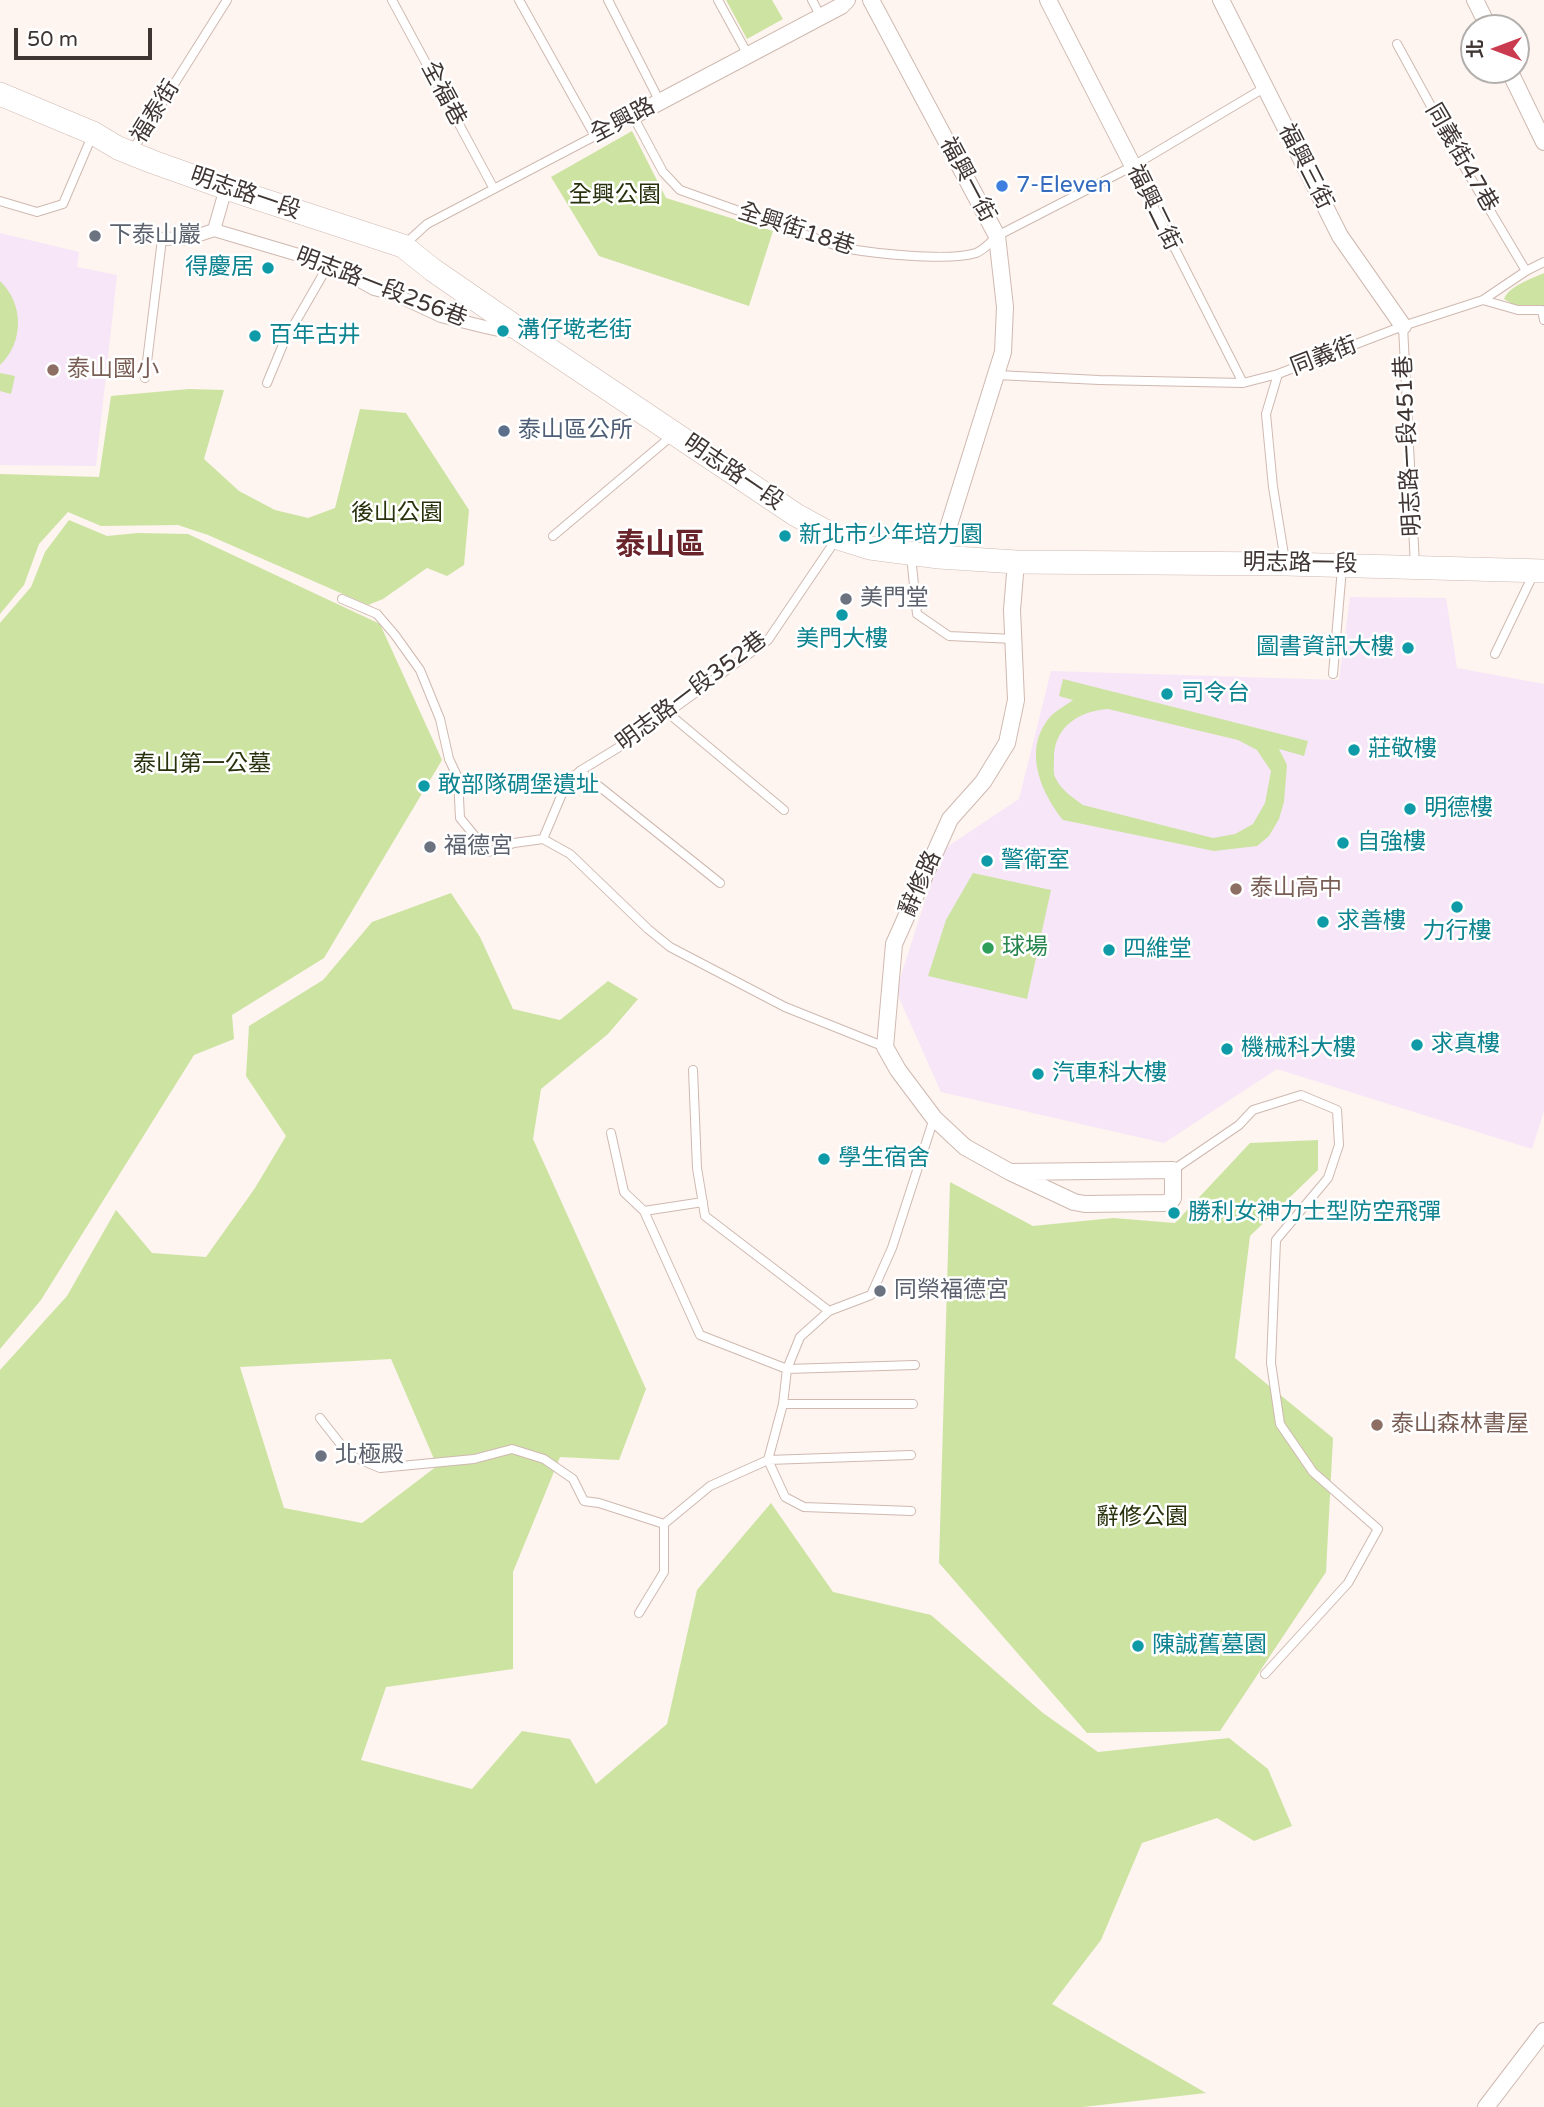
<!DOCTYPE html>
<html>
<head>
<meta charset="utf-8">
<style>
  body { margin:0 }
  #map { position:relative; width:1544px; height:2107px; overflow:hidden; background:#fef4f0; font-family:"Varela Round","Noto Sans TC",sans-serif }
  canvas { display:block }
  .north { position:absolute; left:1460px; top:14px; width:70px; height:70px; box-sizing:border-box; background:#fff; border:2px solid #b2afad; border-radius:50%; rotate:270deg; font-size:19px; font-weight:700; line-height:28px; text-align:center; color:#3f3633 }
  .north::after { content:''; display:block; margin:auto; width:24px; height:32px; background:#cb3b4f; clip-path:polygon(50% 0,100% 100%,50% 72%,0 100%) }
  .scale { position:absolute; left:14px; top:28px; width:138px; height:32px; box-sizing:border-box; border:4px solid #3f3633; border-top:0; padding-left:9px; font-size:21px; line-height:24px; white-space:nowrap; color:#3f3633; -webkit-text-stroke:5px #fff; paint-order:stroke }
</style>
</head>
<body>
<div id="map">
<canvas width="1544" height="2107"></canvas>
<div class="north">北</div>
<div class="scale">50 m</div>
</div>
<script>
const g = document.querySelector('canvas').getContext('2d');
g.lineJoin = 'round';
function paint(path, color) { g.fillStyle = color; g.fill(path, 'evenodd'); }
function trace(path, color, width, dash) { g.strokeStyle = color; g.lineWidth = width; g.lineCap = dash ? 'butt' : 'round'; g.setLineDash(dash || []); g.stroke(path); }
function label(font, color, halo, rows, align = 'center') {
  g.font = font + ' "Varela Round","Noto Sans TC",sans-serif'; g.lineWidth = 5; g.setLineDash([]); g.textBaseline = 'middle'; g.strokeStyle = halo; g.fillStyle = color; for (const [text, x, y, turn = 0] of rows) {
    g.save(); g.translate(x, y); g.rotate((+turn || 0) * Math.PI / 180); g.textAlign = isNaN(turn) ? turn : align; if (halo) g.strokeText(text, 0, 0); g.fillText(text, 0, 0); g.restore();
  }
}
paint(new Path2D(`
  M0 233 79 252 77 267 117 275 96 466 0 465Z
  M1350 597 1446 598 1457 668 1544 684V1111L1532 1149 1277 1069 1164 1143 941 1092 896 991 941 851 1019 799 1051 671 1339 680Z`), '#f7e6f8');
paint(new Path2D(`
  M726 0H772L783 19 747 39Z
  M632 131 666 198 773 231 749 306 599 256 551 177Z
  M1544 273V306H1516L1504 299C1509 286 1531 279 1544 273Z
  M0 281C24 304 24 342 0 365Z
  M0 373 15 376 11 394 0 391Z
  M189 389 224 390 204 459 239 491 275 510 308 518 335 508 360 409 406 413 469 510 464 565 447 576 427 568 383 599 368 605 208 535 178 525 101 526 68 512 39 544 24 585 0 614V474L99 477 111 396Z
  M69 520 107 536 138 533 188 534 380 624 442 760 324 958 232 1015 234 1039 194 1055 41 1300 0 1349V623L31 587 45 552Z
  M1063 679 1308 741 1304 756 1279 749 1287 765 1284 802 1279 819 1269 836 1257 846 1214 851 1063 820C1040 791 1022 748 1051 716 1057 710 1066 705 1073 700L1059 696ZM1108 709 1238 740 1257 750 1271 771 1265 803 1253 824 1235 834 1213 838 1083 805C1073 798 1060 789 1055 777 1053 773 1054 765 1054 760 1053 728 1078 711 1108 709Z
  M973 873 1051 890 1027 999 928 976 946 920Z
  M451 893 480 937 513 1009 560 1020 608 981 638 999 608 1034 541 1089 533 1139 646 1389 619 1460 560 1457 513 1572V1669L386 1687 361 1760 472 1789 522 1731 570 1739 596 1784 667 1724 697 1590 771 1503 833 1592 931 1615 1043 1713 1098 1752 1229 1738 1268 1769 1292 1826 1254 1841 1217 1818 1142 1843 1101 1940 1052 2004 1206 2093 1083 2107H0V1370L67 1296 116 1210 152 1253 206 1257 255 1188 286 1136 246 1076 249 1026 323 980 372 922ZM391 1359 437 1466 362 1523 284 1508 240 1367Z
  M1318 1140V1170L1250 1236 1235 1358 1333 1438 1326 1572 1220 1731 1087 1733 939 1563 950 1182 1033 1226 1113 1218 1175 1223 1250 1143Z`), '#cde3a2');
const service = new Path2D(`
  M392 0 494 189
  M519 0 595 136
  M608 0 660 102
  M718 0 748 55
  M812 0 821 17
  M1397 44 1466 170 1526 271
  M132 151 227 0
  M1133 166 1243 383 1278 374
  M0 201 37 212 63 204 92 136
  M404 245 427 224 633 116 663 172 680 190 843 248C872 253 948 262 976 253 984 250 991 242 997 236L1133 166 1264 88
  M1483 300 1518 310H1542L1544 320
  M1403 326 1415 566
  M997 375 1099 380 1243 383
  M145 378 162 239
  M267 383 284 342 329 264
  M553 536 674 434
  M911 556 917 614 949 636 1014 639
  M1285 561 1273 487 1266 414 1278 374 1403 326 1483 300 1526 271 1544 262
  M342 599 377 614 395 635 420 670 440 719 449 759 458 778 460 818 488 852 514 843 543 839 570 854 648 929 670 947 785 1007 885 1047
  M1495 654 1533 575
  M1333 674 1342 568
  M668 713 784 810
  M580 771 720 883
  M543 839 567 782 580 771 629 741 768 640 837 538
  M693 1070 697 1168 705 1216 829 1311
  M611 1133 624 1192 644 1211 703 1202
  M1173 1170 1239 1125 1253 1110 1301 1095 1337 1110 1339 1145 1328 1178 1276 1240 1271 1363 1280 1424 1313 1472 1378 1529 1348 1583 1265 1674
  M644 1211 700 1335 787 1369 915 1365
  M783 1404H913
  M320 1418 349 1455 380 1468 474 1459 512 1449 544 1459 573 1479 584 1501 599 1503 664 1524
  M911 1455 768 1460 785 1497 804 1507 911 1511
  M639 1613 664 1572V1524L710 1486 768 1460 783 1404 787 1369 800 1337 829 1311 871 1295 892 1248 934 1118`);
const pedestrian = new Path2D(`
  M214 230 226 188
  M162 239 190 238 214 230 329 264 374 289 394 294 441 316 481 326 503 331 516 330`);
const minor = new Path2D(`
  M871 0 997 236 1005 307 1003 352 939 557
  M1048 0 1133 166
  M1221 0 1340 236 1403 326
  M1475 0 1489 28
  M1509 70 1544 142
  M633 116 841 6 847 0
  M1010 1172 1173 1170V1198L1170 1202 1164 1203 1085 1204 1074 1202 1010 1172 965 1147 934 1118 898 1070 885 1047 894 944 950 819 983 782 1007 743 1016 700 1012 610 1016 562
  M1486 2107 1544 2031`);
const secondary = new Path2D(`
  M0 94 93 133 118 148 153 162 226 188 403 246 433 270 520 330 796 515 838 538 870 548 939 557 1016 562 1286 564 1544 571`);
trace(service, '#cfb9b0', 10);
trace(pedestrian, '#cfb9b0', 14);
trace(minor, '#cfb9b0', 18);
trace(secondary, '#cfb9b0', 24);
trace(service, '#fff', 8);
trace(pedestrian, '#fff', 12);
trace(minor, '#fff', 16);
trace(secondary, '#fff', 23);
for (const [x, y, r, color] of [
  [1002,186,7,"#3f7fe0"],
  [95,236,7,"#6b7280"],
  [268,268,7,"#0f9aa8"],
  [503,331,7,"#0f9aa8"],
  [255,336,7,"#0f9aa8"],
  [53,370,7,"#8d6e63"],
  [504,431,7,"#5c6f8a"],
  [785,536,7,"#0f9aa8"],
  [846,599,7,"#6b7280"],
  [842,615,7,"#0f9aa8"],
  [1408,648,7,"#0f9aa8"],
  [1167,694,7,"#0f9aa8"],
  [1354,750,7,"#0f9aa8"],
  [424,786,7,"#0f9aa8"],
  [1410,809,7,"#0f9aa8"],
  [1343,843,7,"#0f9aa8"],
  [430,847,7,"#6b7280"],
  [987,861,7,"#0f9aa8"],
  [1236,889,7,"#8d6e63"],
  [1457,907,7,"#0f9aa8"],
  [1323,922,7,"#0f9aa8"],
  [988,948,7,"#2e9e5b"],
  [1109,950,7,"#0f9aa8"],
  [1417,1045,7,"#0f9aa8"],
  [1227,1049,7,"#0f9aa8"],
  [1038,1074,7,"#0f9aa8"],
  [824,1159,7,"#0f9aa8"],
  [1174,1213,7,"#0f9aa8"],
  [880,1291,7,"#6b7280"],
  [1377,1425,7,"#8d6e63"],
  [321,1456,7,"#6b7280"],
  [1138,1646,7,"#0f9aa8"]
]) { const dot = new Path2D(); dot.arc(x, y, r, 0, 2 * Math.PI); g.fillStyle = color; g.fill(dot); trace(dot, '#fff', 2.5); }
label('23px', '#3f3633', '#fff', [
  ["全福巷",443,94,62],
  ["福泰街",156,112,-58],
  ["全興路",623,121,-28],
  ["同義街47巷",1461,158,60],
  ["福興三街",1305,167,63],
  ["福興一街",967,180,62],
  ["明志路一段",245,194,19],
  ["福興二街",1153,208,64],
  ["全興街18巷",796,230,18],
  ["明志路一段256巷",381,288,21],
  ["同義街",1324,357,-21],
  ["明志路一段451巷",1409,446,-93],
  ["明志路一段",733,473,34],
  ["明志路一段",1300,564,1],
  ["明志路一段352巷",692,692,-37],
  ["辭修路",921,884,-66]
]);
label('23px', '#366cbe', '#fff', [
  ["7-Eleven",1016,186]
], 'left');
label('23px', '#27320d', '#fff', [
  ["全興公園",615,196],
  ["後山公園",397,514],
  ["泰山第一公墓",202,765],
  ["辭修公園",1142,1518]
]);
label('23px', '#5b616d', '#fff', [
  ["下泰山巖",109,236],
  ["美門堂",860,599],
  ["福德宮",444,847],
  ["同榮福德宮",894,1291],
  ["北極殿",335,1456]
], 'left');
label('23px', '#0d838f', '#fff', [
  ["得慶居",254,268,"right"],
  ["溝仔墘老街",517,331],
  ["百年古井",269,336],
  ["新北市少年培力園",799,536],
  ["美門大樓",842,640,"center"],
  ["圖書資訊大樓",1394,648,"right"],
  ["司令台",1181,694],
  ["莊敬樓",1368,750],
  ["敢部隊碉堡遺址",438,786],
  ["明德樓",1424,809],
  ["自強樓",1357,843],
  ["警衛室",1001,861],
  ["求善樓",1337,922],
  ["力行樓",1457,932,"center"],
  ["四維堂",1123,950],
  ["求真樓",1431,1045],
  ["機械科大樓",1241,1049],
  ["汽車科大樓",1052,1074],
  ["學生宿舍",838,1159],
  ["勝利女神力士型防空飛彈",1188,1213],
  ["陳誠舊墓園",1152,1646]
], 'left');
label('23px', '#785e54', '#fff', [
  ["泰山國小",67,370],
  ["泰山高中",1250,889],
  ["泰山森林書屋",1391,1425]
], 'left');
label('23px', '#4e5e75', '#fff', [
  ["泰山區公所",518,431]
], 'left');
label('23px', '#27864d', '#fff', [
  ["球場",1002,948]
], 'left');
label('bold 30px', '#69232b', '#fff', [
  ["泰山區",660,546]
]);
</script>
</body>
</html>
